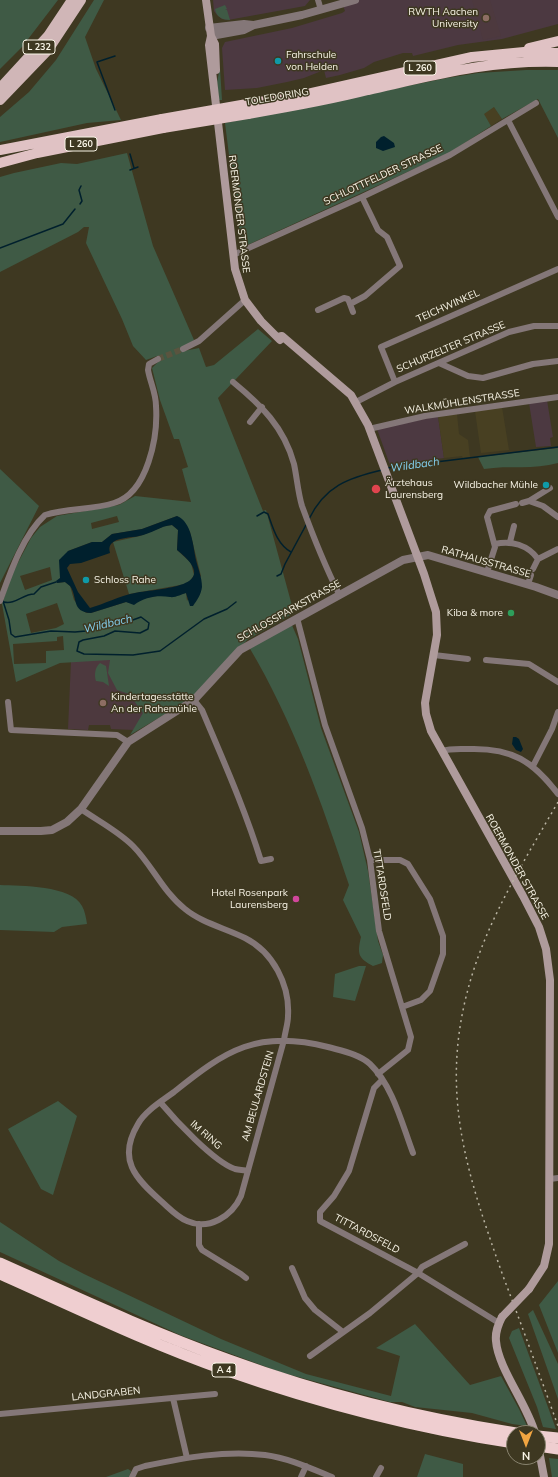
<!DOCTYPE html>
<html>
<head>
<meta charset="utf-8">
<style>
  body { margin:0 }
  #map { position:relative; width:558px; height:1477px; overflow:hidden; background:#3e3821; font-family:Mulish,sans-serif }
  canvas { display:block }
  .north { position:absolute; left:506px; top:1425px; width:40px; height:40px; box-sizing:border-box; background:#3e3821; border:1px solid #898470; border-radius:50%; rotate:180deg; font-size:11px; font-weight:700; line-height:16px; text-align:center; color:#f9f5e7 }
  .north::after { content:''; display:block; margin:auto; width:14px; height:18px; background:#f2a541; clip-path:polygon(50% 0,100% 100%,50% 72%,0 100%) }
</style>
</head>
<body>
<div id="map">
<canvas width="558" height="1477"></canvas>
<div class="north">N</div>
</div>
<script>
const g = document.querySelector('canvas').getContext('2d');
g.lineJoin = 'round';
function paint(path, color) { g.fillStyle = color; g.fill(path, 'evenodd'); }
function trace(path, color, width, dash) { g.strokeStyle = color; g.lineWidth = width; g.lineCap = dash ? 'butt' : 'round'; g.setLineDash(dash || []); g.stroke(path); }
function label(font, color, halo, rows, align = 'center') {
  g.font = font + ' Mulish,sans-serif'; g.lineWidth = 3; g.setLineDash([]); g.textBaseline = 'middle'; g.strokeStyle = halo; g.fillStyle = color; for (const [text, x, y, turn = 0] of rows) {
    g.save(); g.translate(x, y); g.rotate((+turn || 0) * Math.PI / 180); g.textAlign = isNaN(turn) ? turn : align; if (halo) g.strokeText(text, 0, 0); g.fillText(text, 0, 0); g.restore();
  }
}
paint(new Path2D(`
  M213 0H310L305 6 228 20 222 19 217 15 214 11Z
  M341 0H558V24L502 39 458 45 413 56 412 53H403L374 62 364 68 340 75 326 78 324 70 304 78 287 82 257 88 225 90 222 48 225 42 292 28 342 13 345 11Z
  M547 400 553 437 550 438 551 446 536 447 529 403Z
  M438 416 444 458 390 465 377 429Z`), '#4c3941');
paint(new Path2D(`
  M494 107 502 119 491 126 483 114Z
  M502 407 509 450 481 453 475 411Z
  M457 414 459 434 468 440 470 457 463 458 462 456 444 458 438 416Z`), '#484022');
paint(new Path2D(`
  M472 0H490L501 36 483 40Z
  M92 660H110L111 664 129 694 144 713 134 730 111 729 110 725H89L88 730 68 729 71 661Z`), '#4d393e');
paint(new Path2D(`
  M0 0H58L22 47 0 69Z
  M94 0H104L85 37 96 69 121 120 87 123 0 142V117L29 92 56 60Z
  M225 5 227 9 225 10H227L230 20C223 20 216 17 215 9Z
  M220 68 222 100H219L217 82Z
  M526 70H558V138L538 99 502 119 494 107 484 114 491 126 449 153 243 247 236 213 234 177 230 163 225 123 447 78 478 73Z
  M127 153 153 246 194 340 186 346 184 351 199 348 206 367 214 365 258 329 272 341 218 398 263 511 266 510 294 613 247 640 192 698 130 735 143 713 129 694 117 690 108 673 110 660 60 663 16 682 2 604 12 574 31 538 40 527 57 516 119 505 135 496 191 502 182 469 188 467 179 439H174L160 400 152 368 159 361 157 356 146 360 133 346 122 319 86 243 89 227H84L78 232 0 272V177L14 173 61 163 77 164ZM117 516 119 522 92 529 91 523ZM177 516 190 532 201 576 187 601 186 593C173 596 144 594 136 603L126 602 91 613H86L74 600 70 586 65 582 57 583 60 579 68 551 92 542H102L112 534 142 529ZM50 567 52 580 25 590 20 576ZM57 603 64 624 56 628 31 633 26 614ZM63 636 64 650 46 651V663L14 664 13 644 57 641V637Z
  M558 448V463C534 470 509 465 484 469L478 457Z
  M0 469 39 506 0 583Z
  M172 525 178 530 177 550 191 563 194 575 190 581 186 584 129 594 113 542 140 536 165 526Z
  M291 623 298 639 321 728 359 832 368 871 378 941 383 955 382 963 373 966C358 958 357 954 361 937L343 900 349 885C322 803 293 721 249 647Z
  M100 663 106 666 109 686 103 682 96 681C94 675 95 667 100 663Z
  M0 885C21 886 71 885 82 906 85 911 86 918 87 924L62 927 54 932 0 930Z
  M359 966H366L355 1001 333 997 335 974Z
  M58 1101 77 1116 53 1195 41 1189 8 1129Z
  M0 1222 59 1261 84 1274 221 1339 306 1374 391 1396 400 1356 376 1348 415 1324 470 1385 501 1376 519 1409 527 1426 512 1424 472 1413 415 1407 402 1402H390L280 1372 180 1335 0 1252Z
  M558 1281V1353L539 1305Z
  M533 1310 558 1364V1399L528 1314Z
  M519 1328 556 1429 543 1427 537 1407 509 1338 512 1331Z
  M425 1454 463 1464V1477H417Z
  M549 1458 558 1459V1477H552Z
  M128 1469 131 1471 129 1477H106Z`), '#3f5a45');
paint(new Path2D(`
  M384 136 394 143 395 147 383 151 376 148V142L381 137Z
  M177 516C192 522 193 546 196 560 198 569 202 577 202 587 201 595 197 600 193 606H190L186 593C182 594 175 598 170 597 157 595 145 597 134 605L126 602 91 613C71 612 78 597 70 586L65 582 57 583 56 581 60 578 59 560 68 551 92 542H102L112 534 142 529ZM172 525 178 530 177 550C225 588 160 588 135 593 119 596 104 604 90 608L78 592 67 568 70 564 81 563 110 553C109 549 109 547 111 544 117 537 131 538 139 536 151 534 160 526 172 525Z
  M513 737H516L519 739 523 749 521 752 516 750 512 744Z`), '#00202d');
trace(new Path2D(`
  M115 110 97 62 115 56
  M130 154 134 168
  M130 170 138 167
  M80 204 82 201 79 190 81 186
  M0 248 63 224 75 209
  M387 468 558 447
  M257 516 264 512 268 514C273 528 277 544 291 552
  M309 519C325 486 348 478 382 470
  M277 576 281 574 285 564 306 525
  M3 601 9 620 11 634 15 637 51 631 75 632 86 631 118 621H130L141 617 149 623 148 629 140 633 115 631 104 636 83 640 79 642 77 651 84 654 133 655 160 651 204 619 227 609 236 602
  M4 602C15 605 23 594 34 594L41 587 56 582`), '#00202d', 1.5);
trace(new Path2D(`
  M158 359 183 349`), '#5a543f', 6, [6, 3]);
trace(new Path2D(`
  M318 0 321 10
  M508 120 558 217
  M233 255 362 197 450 155 536 103
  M318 310 344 298 348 299 350 304
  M353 312 350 304 365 296 400 266 387 237 378 230 362 197
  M183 349 199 341 245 300
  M439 363 468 376 483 378 533 364 558 361
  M233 382C261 405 284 427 294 464 297 478 298 493 302 506 313 536 325 566 339 594
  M395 382 381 347 558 269
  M356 402 395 382 509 332 534 326H558
  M250 422 262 407
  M369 429 425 416 558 397
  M529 501 543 506 558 517
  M522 503 529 501 550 488
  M510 542 514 526
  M495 544C511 540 528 545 538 559
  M533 569 538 559 558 549
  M487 572 495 547 487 517 490 511 516 504
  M528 584 531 575
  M0 601C10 573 23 535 45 515 68 508 92 510 114 503 148 493 158 436 156 406 156 393 150 382 148 370L149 364 158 359
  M297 618 325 725 362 828 370 860 379 931 411 1037 408 1050 378 1074
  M434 655 468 659
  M486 660 529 664 558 682
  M194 700 202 710C223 760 245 809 261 861L271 859
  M8 702 11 730 117 735 128 742
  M442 751C451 748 460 749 470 749 512 748 533 761 558 794
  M533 766 552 729 558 712
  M81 809C98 821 118 831 133 846 152 865 163 892 185 909 202 923 225 928 245 938 273 952 290 985 288 1016 288 1024 285 1032 284 1040L241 1196C232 1216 209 1231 187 1221 177 1217 169 1208 161 1201 135 1178 117 1159 138 1124 145 1111 162 1101 174 1092 226 1050 258 1029 328 1047 342 1051 359 1054 370 1064 393 1086 402 1124 413 1153
  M370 860H400L408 864 430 899 443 936V954L430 991 421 1000 402 1007
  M382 1080 374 1088 349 1171 334 1196 320 1212V1221L418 1273 499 1323
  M160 1102C175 1120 214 1162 235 1169 239 1170 244 1170 248 1171
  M550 1179 558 1178
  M199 1224V1245L202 1250 241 1274 246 1278
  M292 1268 305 1298 315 1310 343 1332
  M310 1356 370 1313 418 1273 422 1267 465 1244
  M173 1398 187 1458
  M0 1414 215 1394
  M132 1477 136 1469 145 1466C184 1458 224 1450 265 1455 288 1458 310 1468 332 1477
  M301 1477 306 1466
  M376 1477 381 1468`), '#847778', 6);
trace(new Path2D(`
  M209 28 244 24 253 25
  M211 36 244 30 254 25 302 15 355 0
  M0 831H41L52 830 67 822 81 809 128 742 194 700 240 650 403 560 428 555 536 587 558 595`), '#847778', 8);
trace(new Path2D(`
  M206 0 211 36 215 44 216 70
  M211 36 209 45 235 269 245 300 261 321 280 340
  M278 337 282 336 351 395 368 425 424 574 436 612 437 635 425 703 426 714 431 731 523 896 539 927 546 949 550 980 549 1244 544 1266 529 1289
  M502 1317C498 1325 495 1332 496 1341 498 1368 527 1404 535 1433
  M538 1445 544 1477`), '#af9b9c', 8);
trace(new Path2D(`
  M0 88 48 36 72 0
  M0 100 48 50 81 0`), '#d0b6b7', 10);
trace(new Path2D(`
  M529 48 558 41
  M247 104 303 95 472 57 524 52 558 53
  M248 114C289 107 329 100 368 90 435 75 488 60 558 62
  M0 150 162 119
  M0 163 37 153 163 128`), '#e0c2c4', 10);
trace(new Path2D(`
  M0 1263C76 1297 151 1332 229 1360 322 1394 418 1418 516 1433
  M0 1274C74 1307 148 1343 225 1370 319 1403 415 1428 514 1443
  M538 1436 558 1438`), '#efced0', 11);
trace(new Path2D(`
  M558 802C527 856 492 912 473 972 437 1086 465 1168 503 1276 522 1326 540 1376 558 1426`), '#b9b4a3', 1.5, [2, 4]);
trace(new Path2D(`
  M502 1317 529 1289`), '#af9b9c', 8);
trace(new Path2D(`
  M162 119 247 104
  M163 128 248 114`), '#e0c2c4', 10);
trace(new Path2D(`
  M538 1446 558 1449`), '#efced0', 11);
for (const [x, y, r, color] of [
  [486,18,4,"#8d6e63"],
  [278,61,4,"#0f9aa8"],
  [546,485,4,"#0f9aa8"],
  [376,489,5,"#e0444e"],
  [86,580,4,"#0f9aa8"],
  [511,613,4,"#2e9e5b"],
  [103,703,4,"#8d6e63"],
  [296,899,4,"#d1479c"]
]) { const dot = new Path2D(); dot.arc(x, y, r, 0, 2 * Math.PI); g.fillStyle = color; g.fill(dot); trace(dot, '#3e3821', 1.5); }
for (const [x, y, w] of [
  [39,47,32],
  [420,68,32],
  [81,144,32],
  [224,1370,24]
]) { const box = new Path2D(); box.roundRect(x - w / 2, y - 7, w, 14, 3); g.fillStyle = '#3e3821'; g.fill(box); trace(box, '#f9f5e7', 1); }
label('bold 9px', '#f9f5e7', null, [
  ["L 232",39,47],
  ["L 260",420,68],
  ["L 260",81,144],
  ["A 4",224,1370]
]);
label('10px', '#f9f5e7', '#3e3821', [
  ["RWTH Aachen",478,12],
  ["University",478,24],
  ["Fahrschule",286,55,"left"],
  ["von Helden",286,67,"left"],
  ["Ärztehaus",385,483,"left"],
  ["Laurensberg",385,495,"left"],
  ["Wildbacher Mühle",538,485],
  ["Schloss Rahe",94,580,"left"],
  ["Kiba & more",503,613],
  ["Kindertagesstätte",111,697,"left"],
  ["An der Rahemühle",111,709,"left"],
  ["Hotel Rosenpark",288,893],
  ["Laurensberg",288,905]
], 'right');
label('10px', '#f9f5e7', '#3e3821', [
  ["TOLEDORING",277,97,-10],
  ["SCHLOTTFELDER STRASSE",383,175,-25],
  ["ROERMONDER STRASSE",239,214,83],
  ["TEICHWINKEL",448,306,-24],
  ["SCHURZELTER STRASSE",451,347,-23],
  ["WALKMÜHLENSTRASSE",462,402,-9],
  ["RATHAUSSTRASSE",486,562,16],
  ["SCHLOSSPARKSTRASSE",289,611,-29],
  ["ROERMONDER STRASSE",517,867,61],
  ["TITTARDSFELD",382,885,81],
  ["AM BEULARDSTEIN",258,1096,-74],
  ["IM RING",206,1135,41],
  ["TITTARDSFELD",367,1234,28],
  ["LANDGRABEN",106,1394,-6]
]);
label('italic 11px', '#84d2f2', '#3e3821', [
  ["Wildbach",415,465,-8],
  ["Wildbach",108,624,-13]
]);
</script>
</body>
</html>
